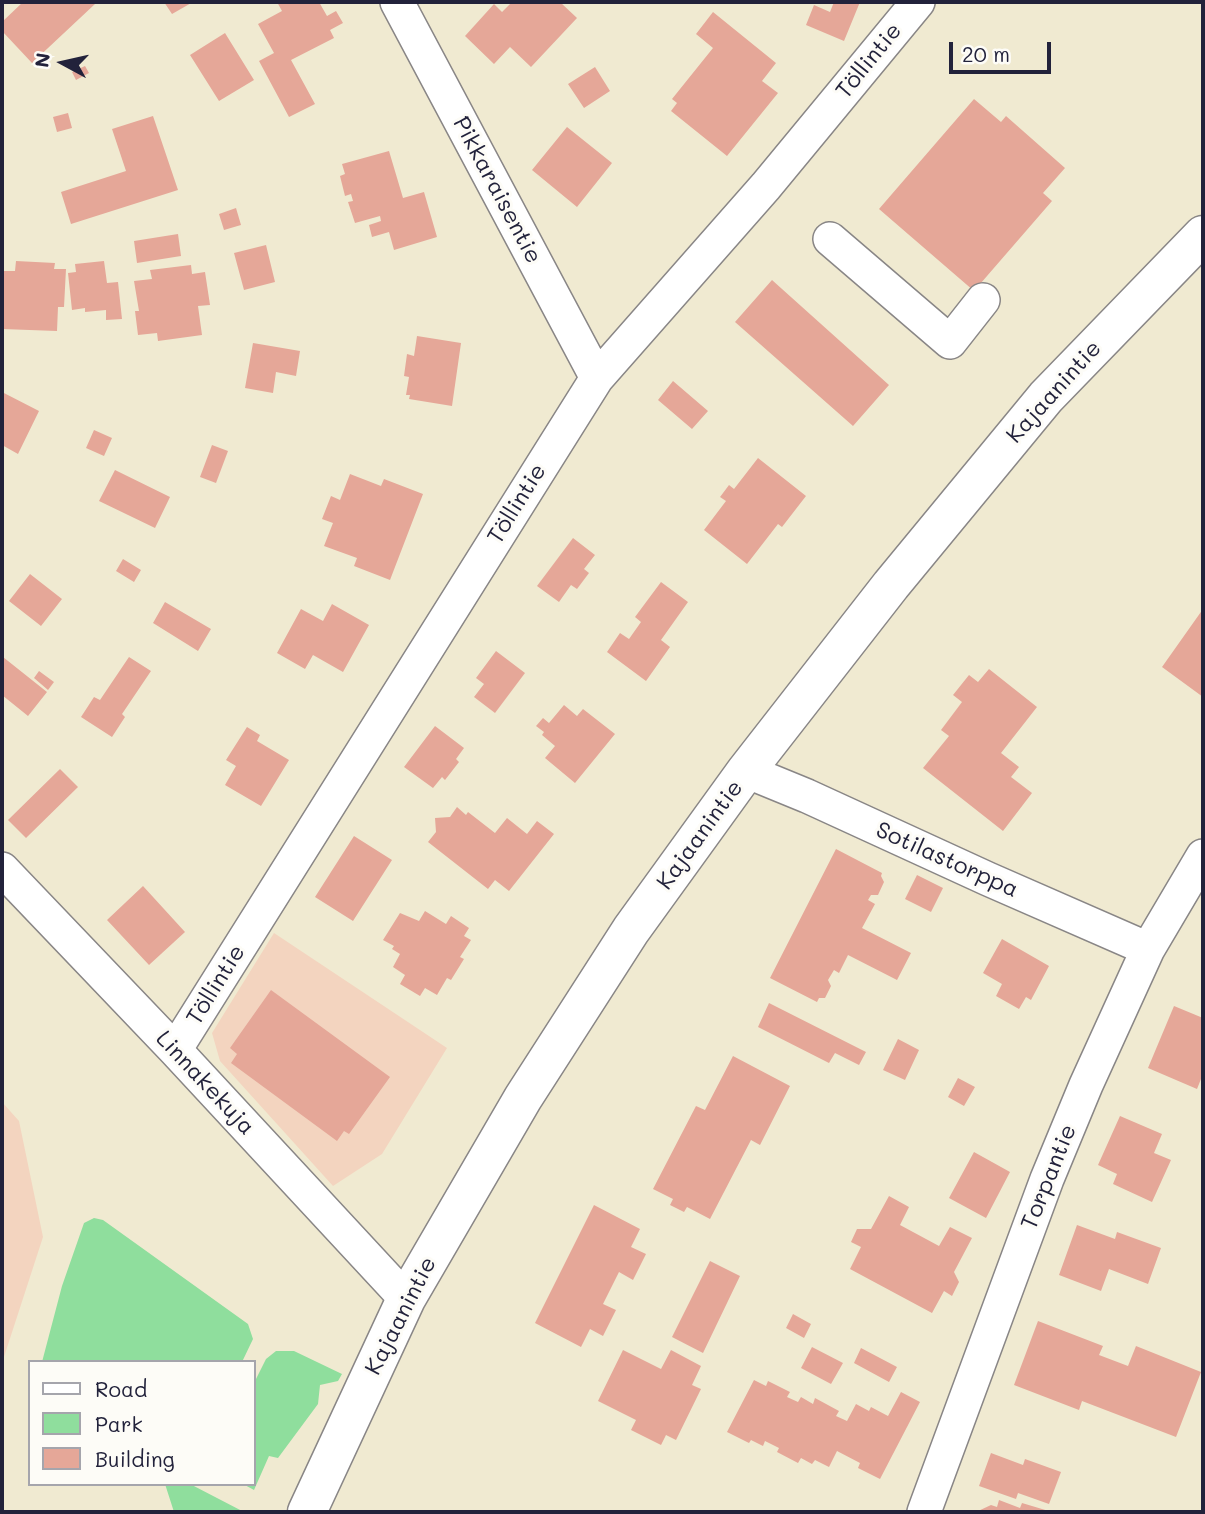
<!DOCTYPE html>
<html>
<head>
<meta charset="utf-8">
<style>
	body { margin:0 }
	#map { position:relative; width:1205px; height:1514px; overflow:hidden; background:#f0ead1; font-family:Mali,sans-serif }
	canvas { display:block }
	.frame { position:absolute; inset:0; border:4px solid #22223b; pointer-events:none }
	.legend { position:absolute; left:28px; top:1360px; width:228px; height:126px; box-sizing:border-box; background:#fdfcf7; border:2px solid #a5a5ac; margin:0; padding:9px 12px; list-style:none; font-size:21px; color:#22223b }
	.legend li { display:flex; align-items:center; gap:14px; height:35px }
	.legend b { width:35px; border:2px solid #a5a5ac }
	.north { position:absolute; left:28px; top:28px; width:70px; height:70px; -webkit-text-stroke:5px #fdfcf7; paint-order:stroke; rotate:278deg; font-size:19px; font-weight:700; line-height:28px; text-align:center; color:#22223b }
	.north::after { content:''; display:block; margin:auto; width:24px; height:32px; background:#22223b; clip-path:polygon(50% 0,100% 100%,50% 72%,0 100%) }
	.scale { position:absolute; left:949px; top:42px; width:102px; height:32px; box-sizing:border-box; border:4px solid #22223b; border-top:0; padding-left:9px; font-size:21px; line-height:24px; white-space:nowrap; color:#22223b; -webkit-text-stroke:5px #fdfcf7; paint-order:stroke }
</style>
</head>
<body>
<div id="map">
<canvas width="1205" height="1514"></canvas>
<div class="frame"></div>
<ul class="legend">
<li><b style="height:9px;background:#fff"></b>Road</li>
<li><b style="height:19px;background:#8fde9d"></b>Park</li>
<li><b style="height:19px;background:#e5a798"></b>Building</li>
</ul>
<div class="north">N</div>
<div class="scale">20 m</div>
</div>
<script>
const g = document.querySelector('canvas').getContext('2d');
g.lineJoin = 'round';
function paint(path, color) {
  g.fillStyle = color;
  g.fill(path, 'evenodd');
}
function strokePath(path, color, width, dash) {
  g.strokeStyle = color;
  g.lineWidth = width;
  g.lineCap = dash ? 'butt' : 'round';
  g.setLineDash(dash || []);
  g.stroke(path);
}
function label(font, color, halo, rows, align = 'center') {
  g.font = font + ' Mali,sans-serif';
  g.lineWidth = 6;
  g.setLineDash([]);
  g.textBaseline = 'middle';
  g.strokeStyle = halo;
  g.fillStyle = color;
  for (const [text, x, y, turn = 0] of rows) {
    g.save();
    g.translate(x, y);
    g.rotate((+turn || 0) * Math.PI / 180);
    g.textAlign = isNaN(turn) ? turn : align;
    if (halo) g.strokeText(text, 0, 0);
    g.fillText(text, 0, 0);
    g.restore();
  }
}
const built = new Path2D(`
	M 274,933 L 447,1048 L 382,1154 L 333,1186 L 220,1061 L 212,1033 Z
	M 2,1102 L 19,1121 L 43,1237 L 2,1363 Z`);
const green = new Path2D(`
	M 94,1218 L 103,1220 L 248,1324 L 253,1339 L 242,1362 L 42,1362 L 62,1286 L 84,1223 Z
	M 276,1351 L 294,1351 L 342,1374 L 338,1381 L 320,1385 L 318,1404 L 278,1458 L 269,1456 L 254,1490 L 243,1484 L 254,1484 L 254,1383 L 266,1359 Z
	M 165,1484 L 190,1484 L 244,1512 L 174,1512 Z`);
const building = new Path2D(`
	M 23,2 L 92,2 L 95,4 L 32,63 L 2,31 L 2,22 Z
	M 164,2 L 193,2 L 172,14 Z
	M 277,2 L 319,2 L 327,16 L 336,11 L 343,23 L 330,30 L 334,38 L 291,60 L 315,104 L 289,117 L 259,61 L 274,53 L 258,24 L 282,11 Z
	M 512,2 L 560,2 L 577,18 L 531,67 L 510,47 L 494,64 L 465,36 L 494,4 L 502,12 Z
	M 834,2 L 860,2 L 844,41 L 806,25 L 814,5 L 830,12 Z
	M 713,12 L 776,63 L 762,81 L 778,93 L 727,156 L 671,111 L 677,103 L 672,99 L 713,48 L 696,34 Z
	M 225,33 L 254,80 L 219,101 L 190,55 Z
	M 85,66 L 89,73 L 76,80 L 72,72 Z
	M 595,67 L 610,91 L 584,108 L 568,84 Z
	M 974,99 L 1001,122 L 1006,116 L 1065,168 L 1043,193 L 1052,201 L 974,291 L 879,209 Z
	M 68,113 L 72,128 L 57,132 L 53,117 Z
	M 153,116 L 178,190 L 71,224 L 61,192 L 126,171 L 112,129 Z
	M 567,127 L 612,163 L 577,207 L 532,170 Z
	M 389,151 L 403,198 L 424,192 L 437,237 L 394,250 L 389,232 L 372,237 L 369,225 L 381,221 L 380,216 L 355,223 L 348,202 L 353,201 L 351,194 L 345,196 L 340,176 L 345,174 L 342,164 Z
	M 236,208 L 241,225 L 224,230 L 219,214 Z
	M 178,234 L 181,256 L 137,263 L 134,241 Z
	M 266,245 L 275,282 L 244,290 L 234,253 Z
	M 16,261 L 55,263 L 54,269 L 66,269 L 64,307 L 58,307 L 57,331 L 2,329 L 2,271 L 15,271 Z
	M 104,261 L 107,283 L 118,282 L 122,319 L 106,320 L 106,310 L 85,312 L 85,308 L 72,310 L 68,273 L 76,272 L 75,264 Z
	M 191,265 L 192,274 L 205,272 L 210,305 L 198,306 L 202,335 L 158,341 L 157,333 L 138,335 L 135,311 L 139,311 L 134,281 L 152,279 L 150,270 Z
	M 772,280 L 889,385 L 853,426 L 735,322 Z
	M 417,336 L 461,343 L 452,406 L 409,399 L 410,395 L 406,395 L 409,377 L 404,376 L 407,354 L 414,356 Z
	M 253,343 L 300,351 L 296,376 L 276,372 L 273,393 L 245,388 Z
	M 673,381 L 708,411 L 692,429 L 658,400 Z
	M 2,392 L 39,411 L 18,454 L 2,445 Z
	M 94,430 L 112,438 L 104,456 L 86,448 Z
	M 212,445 L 228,451 L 216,483 L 200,477 Z
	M 758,458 L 806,496 L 782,527 L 778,524 L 747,564 L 704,530 L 726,501 L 720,497 L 729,485 L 734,489 Z
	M 115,470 L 170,497 L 155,528 L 99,501 Z
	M 350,474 L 381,486 L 384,479 L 423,494 L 390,580 L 354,566 L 357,558 L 324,546 L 333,523 L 322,519 L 331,496 L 340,500 Z
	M 573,538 L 595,555 L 584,569 L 589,573 L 577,589 L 571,585 L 559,602 L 537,586 Z
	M 123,559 L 141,570 L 134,582 L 116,571 Z
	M 30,574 L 62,599 L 41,626 L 9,601 Z
	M 661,582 L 688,602 L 661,640 L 670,647 L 646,681 L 607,652 L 620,633 L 629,639 L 641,622 L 635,617 Z
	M 165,602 L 211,629 L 198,651 L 153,623 Z
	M 332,604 L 369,625 L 343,672 L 313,655 L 305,669 L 277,653 L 301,609 L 323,621 Z
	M 1203,609 L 1203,697 L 1162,667 Z
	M 496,651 L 525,673 L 495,713 L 474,697 L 484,684 L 476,678 Z
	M 3,657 L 47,692 L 28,716 L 2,695 Z
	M 129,657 L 151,671 L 122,714 L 125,717 L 112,737 L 81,717 L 94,697 L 100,700 Z
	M 989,669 L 1037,707 L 1001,753 L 1019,767 L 1011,777 L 1032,793 L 1003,831 L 923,768 L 949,736 L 941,730 L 962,702 L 953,695 L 969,675 L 978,682 Z
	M 39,671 L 54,682 L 48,690 L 34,678 Z
	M 564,705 L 577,716 L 583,709 L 615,734 L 575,783 L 545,758 L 555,746 L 542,735 L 544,732 L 536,726 L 543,718 L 549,723 Z
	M 435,726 L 464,748 L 456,759 L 459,762 L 445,780 L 442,777 L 433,788 L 404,767 Z
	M 247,727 L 260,735 L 257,741 L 289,760 L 261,806 L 225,785 L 236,766 L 226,760 Z
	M 60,769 L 78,787 L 26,838 L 8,820 Z
	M 457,807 L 466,815 L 468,812 L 495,833 L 507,818 L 527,834 L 537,821 L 554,834 L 509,891 L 495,880 L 488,889 L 428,842 L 436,832 L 435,818 L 450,817 Z
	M 354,836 L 392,860 L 353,921 L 315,897 Z
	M 836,849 L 882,873 L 881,876 L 884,882 L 878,895 L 871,895 L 868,900 L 875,904 L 862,928 L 911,953 L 897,980 L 848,955 L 839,973 L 834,970 L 828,980 L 831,986 L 825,998 L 819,998 L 817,1002 L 770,978 Z
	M 917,875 L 943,888 L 931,912 L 905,899 Z
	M 143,886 L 185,932 L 149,965 L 107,920 Z
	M 425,911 L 446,924 L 451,916 L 469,928 L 464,936 L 471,940 L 460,957 L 464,959 L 451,980 L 447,978 L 437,995 L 425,988 L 420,996 L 400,984 L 405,975 L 393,967 L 400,954 L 392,949 L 394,946 L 383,940 L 400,913 L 419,921 Z
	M 1002,939 L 1049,966 L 1031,1000 L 1026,997 L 1019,1009 L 996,996 L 1002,984 L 983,973 Z
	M 271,990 L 390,1077 L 349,1134 L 344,1131 L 337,1141 L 231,1063 L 237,1054 L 230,1048 Z
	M 769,1003 L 866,1052 L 859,1065 L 835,1053 L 829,1063 L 758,1027 Z
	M 1174,1006 L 1203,1018 L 1203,1074 L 1197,1089 L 1148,1068 Z
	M 898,1039 L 919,1050 L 905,1080 L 883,1070 Z
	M 733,1056 L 790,1086 L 760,1145 L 751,1140 L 710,1219 L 687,1207 L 684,1212 L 670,1205 L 673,1199 L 653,1189 L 696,1106 L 705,1110 Z
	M 958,1078 L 975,1087 L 964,1106 L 948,1097 Z
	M 1120,1116 L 1162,1134 L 1154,1153 L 1171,1160 L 1152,1202 L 1113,1184 L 1117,1174 L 1098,1165 Z
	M 974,1152 L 1010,1172 L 986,1218 L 949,1198 Z
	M 889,1196 L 909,1207 L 900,1225 L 939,1246 L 950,1227 L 972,1238 L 954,1272 L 959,1282 L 952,1296 L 944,1291 L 932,1313 L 850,1269 L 861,1247 L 851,1242 L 857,1229 L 871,1229 Z
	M 594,1205 L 640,1229 L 631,1247 L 646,1254 L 633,1280 L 619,1272 L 603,1304 L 616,1310 L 603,1336 L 590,1329 L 581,1347 L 535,1323 Z
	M 1077,1225 L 1115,1239 L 1117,1232 L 1161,1248 L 1148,1284 L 1109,1269 L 1101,1291 L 1059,1275 Z
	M 710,1261 L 740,1276 L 703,1353 L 672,1337 Z
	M 793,1314 L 811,1324 L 804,1338 L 786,1328 Z
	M 1038,1321 L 1103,1346 L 1099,1355 L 1128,1366 L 1136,1346 L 1201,1372 L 1176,1437 L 1082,1401 L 1079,1410 L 1014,1385 Z
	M 812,1347 L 843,1363 L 831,1384 L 801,1368 Z
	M 861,1348 L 897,1367 L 889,1382 L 854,1363 Z
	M 623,1350 L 661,1369 L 671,1350 L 701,1366 L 692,1385 L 701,1389 L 676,1440 L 666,1435 L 661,1445 L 631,1430 L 636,1420 L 598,1401 Z
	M 754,1380 L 766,1386 L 768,1381 L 790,1392 L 787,1397 L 798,1402 L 801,1397 L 813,1404 L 815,1398 L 839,1411 L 836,1416 L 847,1421 L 856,1404 L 869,1411 L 871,1407 L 888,1416 L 901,1392 L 920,1402 L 880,1479 L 858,1468 L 860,1463 L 837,1451 L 829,1467 L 815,1460 L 812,1464 L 801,1458 L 798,1463 L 777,1452 L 779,1448 L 765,1441 L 763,1446 L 751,1440 L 749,1443 L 727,1432 Z
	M 991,1453 L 1023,1465 L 1025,1459 L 1061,1472 L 1049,1504 L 1018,1493 L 1016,1499 L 979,1486 Z
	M 999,1500 L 1020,1508 L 1022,1503 L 1052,1512 L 976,1512 L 991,1505 L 997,1507 Z`);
const street = new Path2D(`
	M 397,2 L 597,378
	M 830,239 L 950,342 L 983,300
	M 746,771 L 807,796 L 988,879 L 1148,949
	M 2,869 L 175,1050 L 406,1299
	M 175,1050 L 597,378 L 766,186 L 918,2
	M 924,1512 L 1047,1179 L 1086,1085 L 1148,949 L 1203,856`);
const secondary = new Path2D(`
	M 307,1512 L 406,1299 L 523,1098 L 631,930 L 746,771 L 891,585 L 1046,397 L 1203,235`);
const streetNames = [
	["Töllintie",869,61,-51],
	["Pikkaraisentie",497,190,62],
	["Kajaanintie",1054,392,-48],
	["Töllintie",517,504,-58],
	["Kajaanintie",700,835,-54],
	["Sotilastorppa",947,860,24],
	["Töllintie",216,985,-58],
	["Linnakekuja",205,1083,47],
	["Torpantie",1049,1177,-68],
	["Kajaanintie",401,1316,-63]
];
paint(built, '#f3d4bf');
paint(green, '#8fde9d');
paint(building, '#e5a798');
strokePath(street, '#898686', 36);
strokePath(secondary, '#898686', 41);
strokePath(street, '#fff', 33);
strokePath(secondary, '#fff', 38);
label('23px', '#22223b', '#fdfcf7', streetNames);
</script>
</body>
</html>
